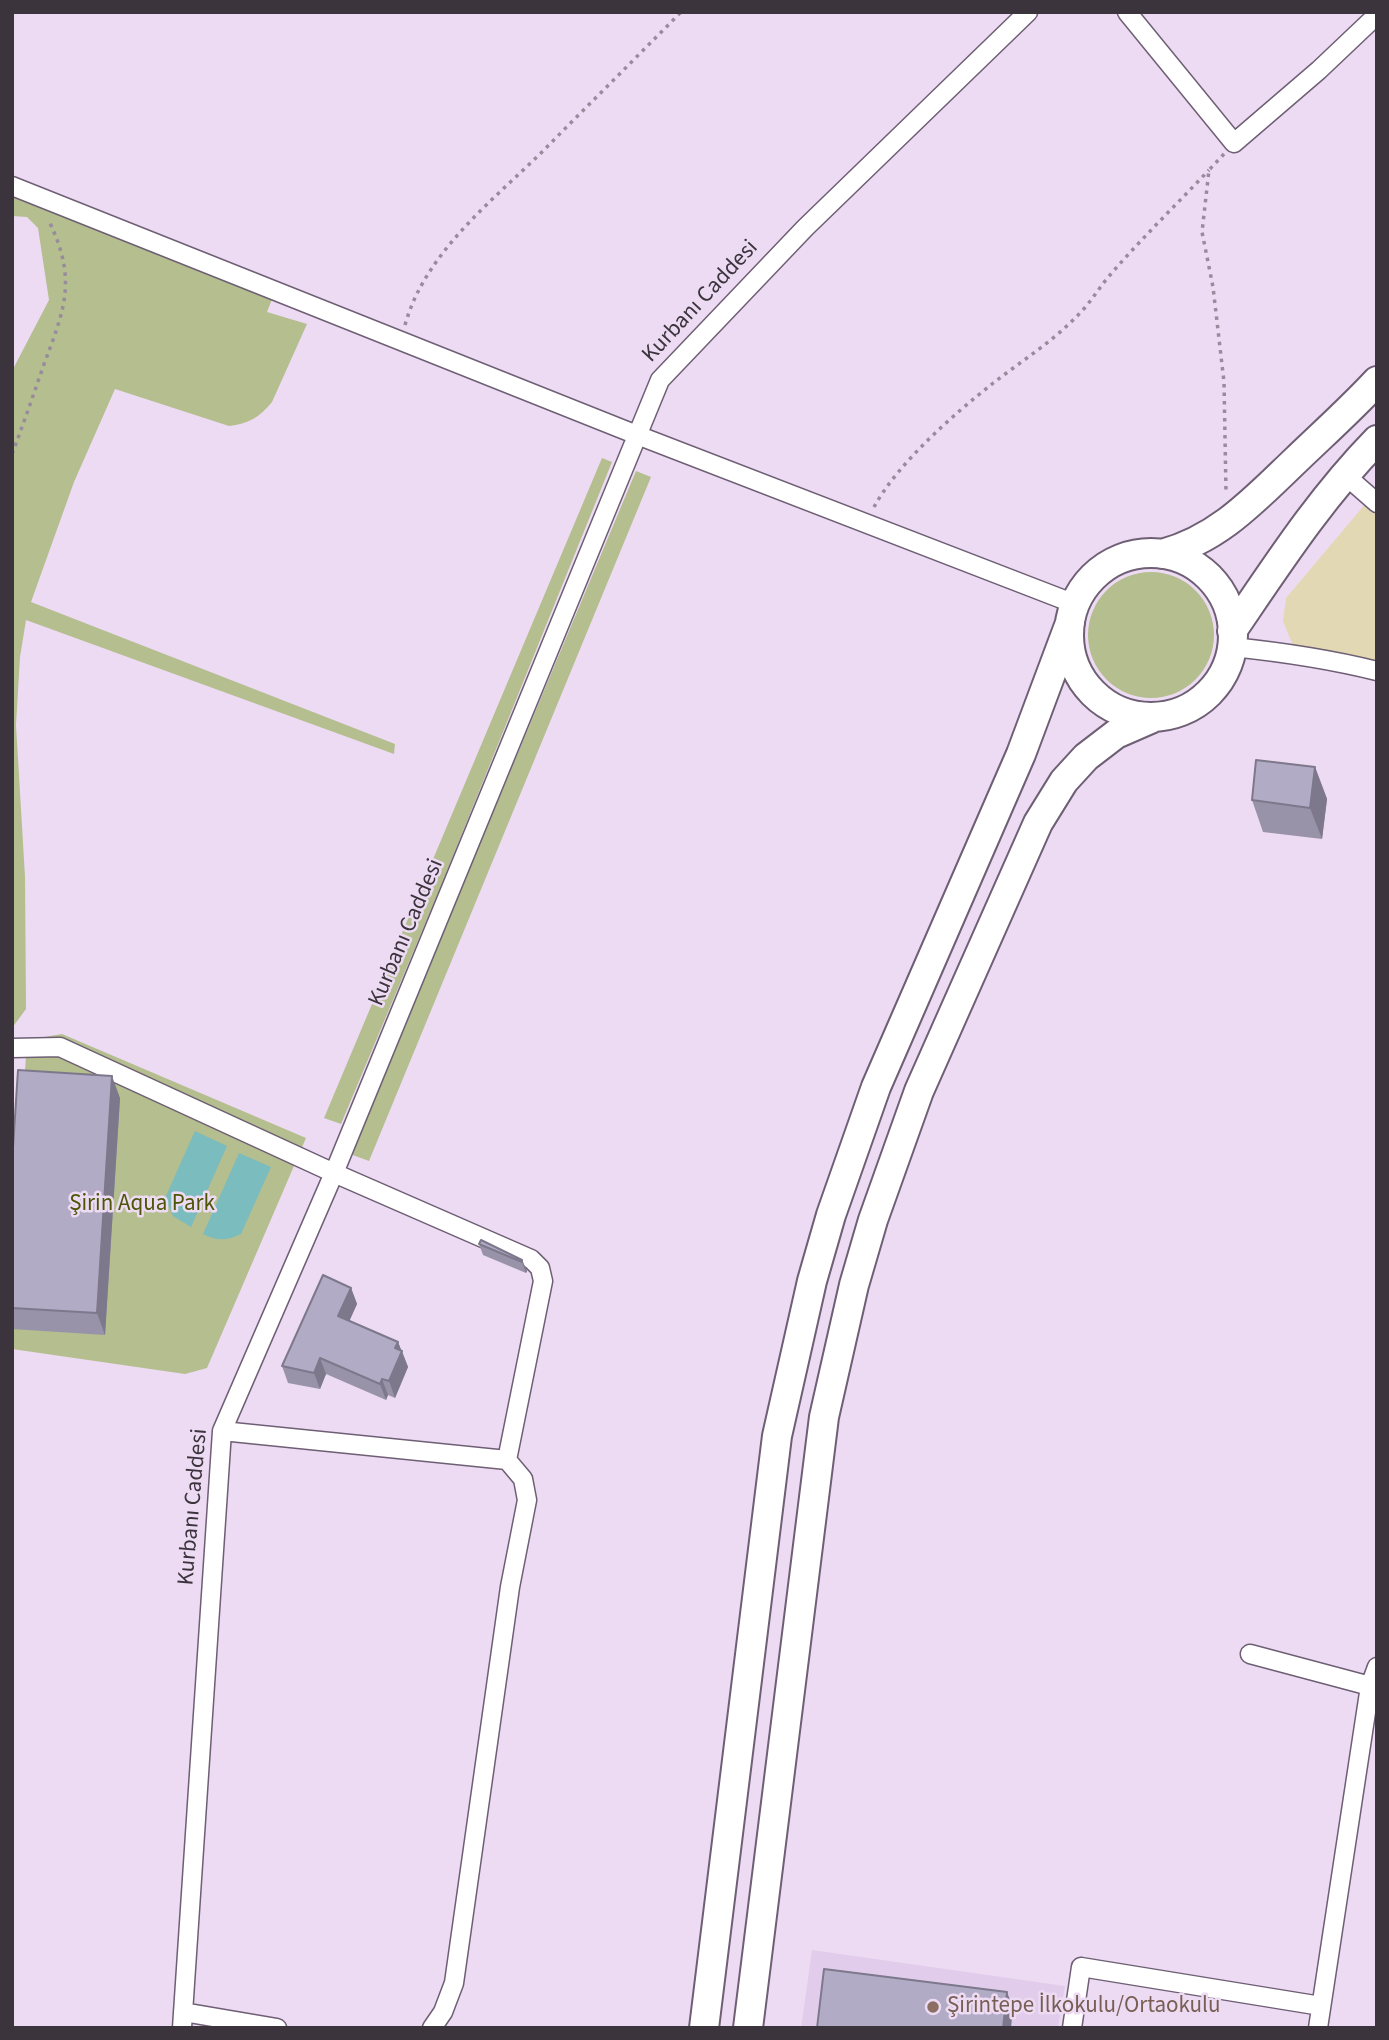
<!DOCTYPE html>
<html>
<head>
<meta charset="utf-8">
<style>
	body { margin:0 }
	#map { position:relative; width:1389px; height:2040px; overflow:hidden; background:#eddbf3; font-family:"Source Sans 3",sans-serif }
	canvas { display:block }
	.frame { position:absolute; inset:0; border:14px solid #3b343d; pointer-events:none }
</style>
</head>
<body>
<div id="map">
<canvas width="1389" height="2040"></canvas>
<div class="frame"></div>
</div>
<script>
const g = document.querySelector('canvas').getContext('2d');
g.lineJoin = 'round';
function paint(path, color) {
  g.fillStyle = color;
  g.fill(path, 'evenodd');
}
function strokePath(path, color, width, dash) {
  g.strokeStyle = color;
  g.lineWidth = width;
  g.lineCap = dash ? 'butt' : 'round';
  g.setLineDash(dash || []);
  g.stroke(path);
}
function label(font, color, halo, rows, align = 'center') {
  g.font = font + ' "Source Sans 3",sans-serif';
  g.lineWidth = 5;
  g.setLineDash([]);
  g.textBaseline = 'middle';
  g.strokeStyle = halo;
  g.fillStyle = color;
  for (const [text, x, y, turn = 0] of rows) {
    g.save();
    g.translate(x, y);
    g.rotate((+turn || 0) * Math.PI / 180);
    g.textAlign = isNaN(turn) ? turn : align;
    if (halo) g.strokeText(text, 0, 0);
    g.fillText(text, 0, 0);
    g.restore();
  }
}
const built = new Path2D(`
	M 812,1950 L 1065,1986 L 1058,2028 L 801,2028 Z`);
const green = new Path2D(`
	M 12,192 L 276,289 L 267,312 L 307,324 L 272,402 C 260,417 248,424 229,426 L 115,389 L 74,482 L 31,602 L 395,744 L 394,754 L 26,620 L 20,657 L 16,725 L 25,877 L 26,1009 L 12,1028 L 12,371 L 49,300 L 38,228 L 27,217 L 12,216 Z
	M 602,458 L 612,462 L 440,888 L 341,1124 L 324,1118 Z
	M 636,471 L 651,477 L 369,1161 L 350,1154 Z
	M1088 635a63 63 0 1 1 126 0a63 63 0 1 1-126 0Z
	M 62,1034 L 306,1138 L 207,1368 L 185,1374 L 12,1349 L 12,1274 L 27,1040 Z`);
const sand = new Path2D(`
	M 1377,490 L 1377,664 L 1293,646 L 1283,621 L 1286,598 Z`);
const water = new Path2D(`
	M 195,1131 L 227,1146 L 191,1227 L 173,1216 L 165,1198 Z
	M 239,1153 L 271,1167 L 241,1234 C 227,1241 216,1241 203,1234 Z`);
const path = new Path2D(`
	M 1224,154 L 1209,170 L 1202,232 L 1213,287 L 1224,382 L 1226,492
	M 405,325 C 425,253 491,202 542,152 C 588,105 635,59 681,12
	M 12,454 C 23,425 33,396 43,367 C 64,310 78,281 49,221
	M 874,507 C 898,463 953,415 992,384 C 1020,362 1051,343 1076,317 C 1089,305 1098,289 1110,275 C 1141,239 1176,205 1209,170`);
const minor = new Path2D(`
	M 1127,12 L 1234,143 L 1319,70 L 1377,15
	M 12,186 L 637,435 L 1075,604
	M 1345,475 L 1377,503
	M 1232,647 C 1281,652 1329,659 1377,671
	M 12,1048 L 60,1047 L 334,1173 L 531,1259 L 540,1268 L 543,1281 L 507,1460 L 222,1431
	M 1250,1654 L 1370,1686 L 1318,2028
	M 1377,1667 L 1370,1686 L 1377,1689
	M 183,2012 L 277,2028
	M 182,2028 L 222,1431 L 334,1173 L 660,380 L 805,228 L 1028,12
	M 432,2028 L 443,2012 L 454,1983 L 510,1587 L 527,1500 L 523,1479 L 507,1460
	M 1072,2028 L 1081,1967 L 1321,2006`);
const trunk = new Path2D(`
	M1069 635a82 82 0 1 1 164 0a82 82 0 1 1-164 0Z
	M 1162,554 C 1219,539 1255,499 1296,460 C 1323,434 1351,409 1377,381
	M 1232,631 C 1277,565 1321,497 1377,440
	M 704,2028 L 777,1436 L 812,1281 L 831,1215 L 876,1087 L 1021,754 L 1070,623
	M 748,2028 L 824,1417 L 854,1285 L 873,1220 L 919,1091 L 1038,823 L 1064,781 L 1086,757 L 1116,734 L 1155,717`);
const wall = new Path2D(`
	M 1315,767 L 1327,799 L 1322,839 L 1263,832 L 1252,800 Z
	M 120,1098 L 105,1335 L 12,1329 L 12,1163 Z
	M 479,1244 L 522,1260 L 527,1271 L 526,1273 L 483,1255 Z
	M 351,1288 L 357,1304 L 349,1321 L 398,1342 L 401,1350 L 402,1351 L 408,1367 L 395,1398 L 388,1395 L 386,1400 L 326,1374 L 320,1389 L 288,1383 L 282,1366 Z`);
const shadedWall = new Path2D(`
	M 1315,767 L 1327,799 L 1322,839 L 1310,808 Z
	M 112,1076 L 120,1098 L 105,1335 L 97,1313 Z
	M 522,1260 L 527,1271 L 526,1273 L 522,1262 Z
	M 351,1288 L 357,1304 L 344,1333 L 338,1316 Z
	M 398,1342 L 408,1367 L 395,1398 L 389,1381 L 395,1348 Z
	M 320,1358 L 326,1374 L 320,1389 L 314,1373 Z
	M 382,1379 L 388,1395 L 386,1400 L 380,1384 Z
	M 1007,1992 L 1013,2008 L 1011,2028 L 1003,2028 Z`);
const building = new Path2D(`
	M 1256,760 L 1315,767 L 1310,808 L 1252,800 Z
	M 18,1070 L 112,1076 L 97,1313 L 12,1308 L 12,1163 Z
	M 481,1240 L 522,1260 L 522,1262 L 479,1244 Z
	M 323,1275 L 351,1288 L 338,1316 L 398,1342 L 395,1348 L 402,1351 L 389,1381 L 382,1379 L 380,1384 L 320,1358 L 314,1373 L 282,1366 Z
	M 824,1969 L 1007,1992 L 1003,2028 L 817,2028 Z`);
const markers = [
	[933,2007,7,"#8d6e63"]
];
const streetNames = [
	["Kurbanı Caddesi",701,302,-47],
	["Kurbanı Caddesi",407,933,-67],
	["Kurbanı Caddesi",194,1507,-85]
];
const parkNames = [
	["Şirin Aqua Park",142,1205]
];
const educationNames = [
	["Şirintepe İlkokulu/Ortaokulu",947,2007]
];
paint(built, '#e2cceb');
paint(green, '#b4be8f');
paint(sand, '#e2d9b4');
paint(water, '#7bbcbe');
strokePath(minor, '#6e5f74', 21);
strokePath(trunk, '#6e5f74', 32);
strokePath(path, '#988b9c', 3.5, [3.5, 5]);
strokePath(minor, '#fff', 18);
strokePath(trunk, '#fff', 28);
paint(wall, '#9993aa');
paint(shadedWall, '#7d788b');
paint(building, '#b2abc6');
strokePath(building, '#7d788b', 2);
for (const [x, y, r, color] of markers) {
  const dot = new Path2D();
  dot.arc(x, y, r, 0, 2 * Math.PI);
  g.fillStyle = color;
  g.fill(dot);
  strokePath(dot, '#eddbf3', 2.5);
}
label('23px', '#3b343d', '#eddbf3', streetNames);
label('23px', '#4c5606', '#eddbf3', parkNames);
label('23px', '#785e54', '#eddbf3', educationNames, 'left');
</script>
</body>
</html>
